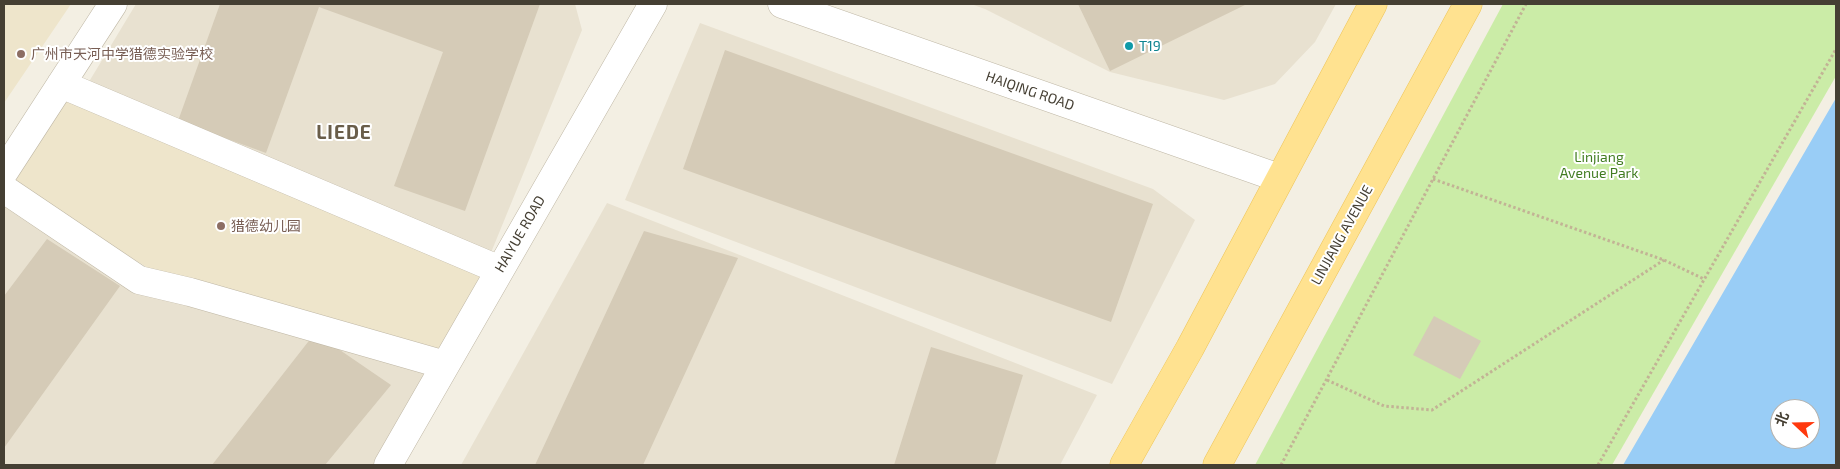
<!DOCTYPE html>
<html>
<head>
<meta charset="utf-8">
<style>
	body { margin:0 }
	#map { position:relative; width:1840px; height:469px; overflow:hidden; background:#f3efe3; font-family:"Exo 2","Noto Sans SC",sans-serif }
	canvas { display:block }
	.frame { position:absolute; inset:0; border:5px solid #453f33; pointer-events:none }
	.north { position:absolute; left:1770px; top:399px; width:50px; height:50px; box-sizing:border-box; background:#fff; border:1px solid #b5b2ad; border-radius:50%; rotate:291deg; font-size:14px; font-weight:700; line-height:20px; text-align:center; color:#453f33 }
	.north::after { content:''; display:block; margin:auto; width:18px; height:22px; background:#ff390e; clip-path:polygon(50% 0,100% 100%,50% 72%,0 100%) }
</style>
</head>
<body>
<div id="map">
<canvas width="1840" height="469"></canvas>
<div class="frame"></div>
<div class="north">北</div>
</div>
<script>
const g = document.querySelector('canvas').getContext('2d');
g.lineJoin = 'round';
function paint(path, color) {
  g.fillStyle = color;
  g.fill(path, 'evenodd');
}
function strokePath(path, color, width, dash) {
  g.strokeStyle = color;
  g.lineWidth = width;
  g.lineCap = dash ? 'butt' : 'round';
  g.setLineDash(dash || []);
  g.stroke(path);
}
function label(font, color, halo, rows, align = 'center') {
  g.font = font + ' "Exo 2","Noto Sans SC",sans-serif';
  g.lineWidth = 4;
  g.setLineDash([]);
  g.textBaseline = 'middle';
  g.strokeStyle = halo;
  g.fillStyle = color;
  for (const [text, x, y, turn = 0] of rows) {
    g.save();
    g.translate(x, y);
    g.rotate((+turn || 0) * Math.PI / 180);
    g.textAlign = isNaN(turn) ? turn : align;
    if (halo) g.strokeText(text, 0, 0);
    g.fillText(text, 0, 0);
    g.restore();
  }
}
const residential = new Path2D(`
	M 136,4 L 575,4 L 582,30 L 490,255 L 87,85 Z
	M 971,4 L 1336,4 L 1315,42 L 1275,84 L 1224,100 L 1110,72 L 985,9 Z
	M 700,23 L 1153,189 L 1195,220 L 1112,384 L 625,200 Z
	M 4,198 L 137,283 L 429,373 L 375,465 L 4,465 Z
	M 607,203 L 1097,395 L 1060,465 L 461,465 Z`);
const education = new Path2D(`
	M 4,4 L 71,4 L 4,103 Z
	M 65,97 L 480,276 L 441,351 L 148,268 L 13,184 Z`);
const green = new Path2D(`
	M 1503,4 L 1836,4 L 1836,76 L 1612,465 L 1255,465 Z`);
const water = new Path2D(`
	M 1836,98 L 1836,465 L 1623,465 ZM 1780,409 L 1810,409 L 1810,439 L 1780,439 Z`);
const building = new Path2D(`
	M 220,4 L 540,4 L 465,211 L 394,186 L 443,52 L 319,7 L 266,153 L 178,121 Z
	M 1078,4 L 1247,4 L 1110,71 Z
	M 725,50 L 1153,204 L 1111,322 L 683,169 Z
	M 644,231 L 738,258 L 643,465 L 535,465 Z
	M 47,239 L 120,286 L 4,448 L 4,296 Z
	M 1434,316 L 1481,341 L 1460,379 L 1413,355 Z
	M 315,333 L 391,385 L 325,465 L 212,465 Z
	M 931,347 L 1023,375 L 995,465 L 894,465 Z`);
const path = new Path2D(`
	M 1433,179 L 1664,260 L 1704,279
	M 1327,380 L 1384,406 L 1432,410 L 1664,260
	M 1281,465 L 1526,4
	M 1598,465 L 1836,49`);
const minor = new Path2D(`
	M 782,4 L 1279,178
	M 61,84 L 500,270
	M 4,172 L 113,4
	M 4,189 L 139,280 L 190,292 L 445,365
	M 388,465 L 653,4`);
const major = new Path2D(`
	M 1124,465 L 1190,348 L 1373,4
	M 1217,465 L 1468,4`);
const markers = [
	[1129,46,5,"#0f9aa8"],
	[21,54,5,"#8d6e63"],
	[221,226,5,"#8d6e63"]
];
const cultureNames = [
	["T19",1139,46]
];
const educationNames = [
	["广州市天河中学猎德实验学校",31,54],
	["猎德幼儿园",231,226]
];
const streetNames = [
	["HAIQING ROAD",1030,91,19],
	["HAIYUE ROAD",520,234,-60],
	["LINJIANG AVENUE",1342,235,-61]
];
const parkNames = [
	["Linjiang",1599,157],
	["Avenue Park",1599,173]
];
const districtNames = [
	["LIEDE",344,133]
];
paint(residential, '#e8e1d0');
paint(education, '#eee5cb');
paint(green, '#cbeca7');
paint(water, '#99cdf6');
paint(building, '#d5cbb7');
strokePath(minor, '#bfb7a5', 29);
strokePath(major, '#eec456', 29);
strokePath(path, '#c2b395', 3, [2.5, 2.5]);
strokePath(minor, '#fff', 28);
strokePath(major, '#ffe290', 28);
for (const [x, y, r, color] of markers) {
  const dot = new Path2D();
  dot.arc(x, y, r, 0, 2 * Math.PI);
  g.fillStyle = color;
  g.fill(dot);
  strokePath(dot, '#fff', 2);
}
label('14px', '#0d838f', '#fff', cultureNames, 'left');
label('14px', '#785e54', '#fff', educationNames, 'left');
label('14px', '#453f33', '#fff', streetNames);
label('14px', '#417c21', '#fff', parkNames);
g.letterSpacing = '1px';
label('bold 19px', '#695d49', '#fff', districtNames);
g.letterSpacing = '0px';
</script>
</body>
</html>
